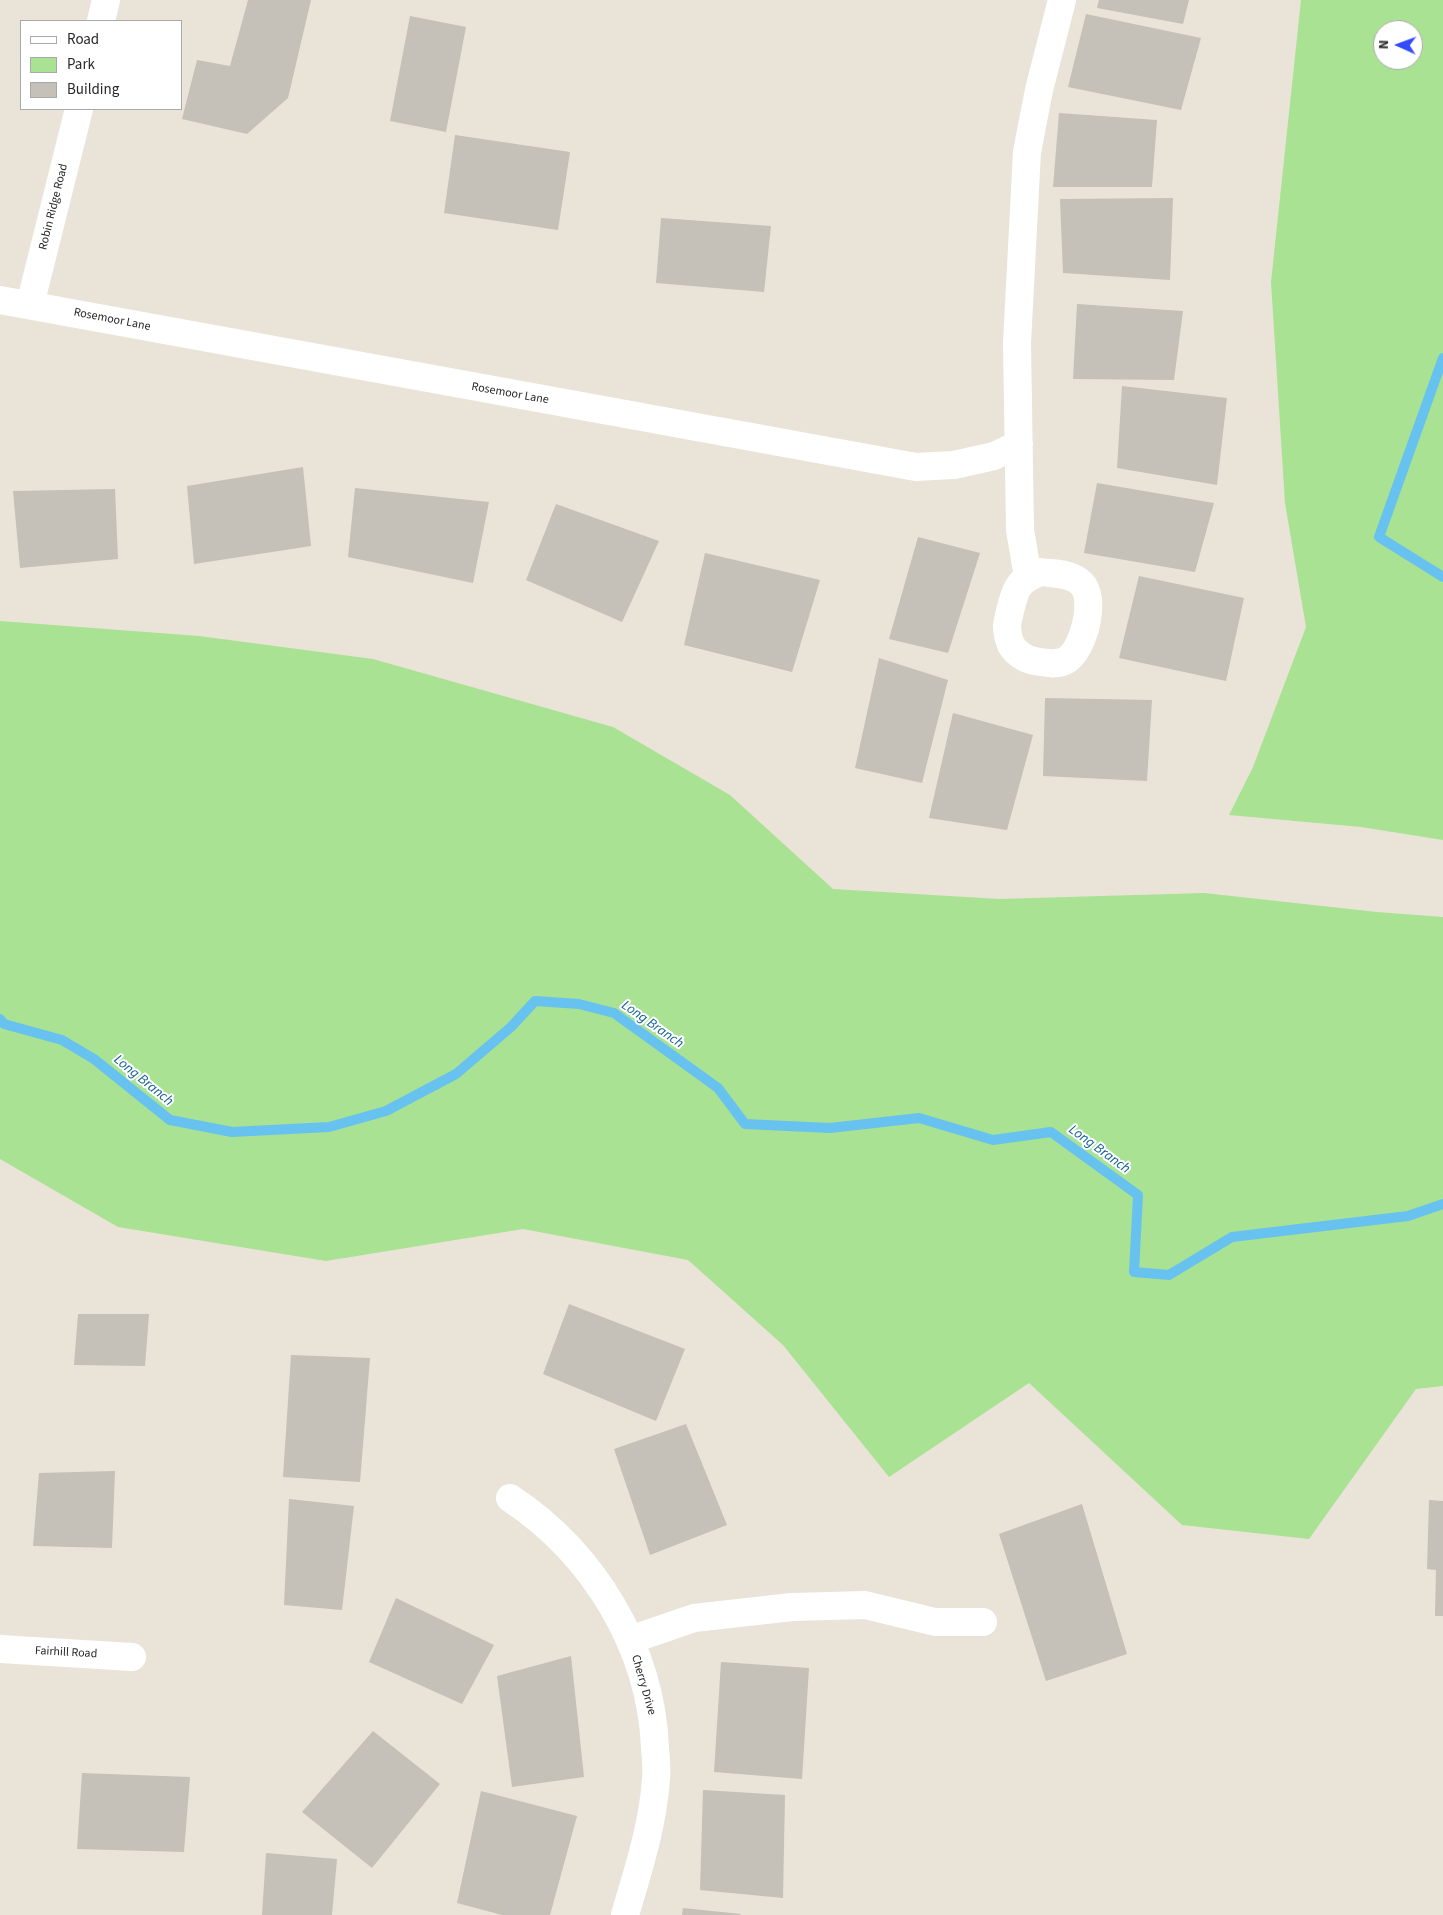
<!DOCTYPE html>
<html>
<head>
<meta charset="utf-8">
<style>
	body { margin:0 }
	#map { position:relative; width:1443px; height:1915px; overflow:hidden; background:#eae3d8; font-family:"Source Sans 3",sans-serif }
	canvas { display:block }
	.legend { position:absolute; left:20px; top:20px; width:162px; height:90px; box-sizing:border-box; background:#fff; border:1px solid #a9a9a9; margin:0; padding:6px 9px; list-style:none; font-size:15px; color:#272727 }
	.legend li { display:flex; align-items:center; gap:10px; height:25px }
	.legend b { width:25px; border:1px solid #a9a9a9 }
	.north { position:absolute; left:1373px; top:20px; width:50px; height:50px; box-sizing:border-box; background:#fff; border:1px solid #a9a9a9; border-radius:50%; rotate:272deg; font-size:14px; font-weight:700; line-height:20px; text-align:center; color:#272727 }
	.north::after { content:''; display:block; margin:auto; width:18px; height:22px; background:#344cfb; clip-path:polygon(50% 0,100% 100%,50% 72%,0 100%) }
</style>
</head>
<body>
<div id="map">
<canvas width="1443" height="1915"></canvas>
<ul class="legend">
<li><b style="height:6px;background:#fff"></b>Road</li>
<li><b style="height:14px;background:#a9e293"></b>Park</li>
<li><b style="height:14px;background:#c5c0b8"></b>Building</li>
</ul>
<div class="north">N</div>
</div>
<script>
const g = document.querySelector('canvas').getContext('2d');
g.lineJoin = 'round';
function paint(path, color) {
  g.fillStyle = color;
  g.fill(path, 'evenodd');
}
function strokePath(path, color, width, dash) {
  g.strokeStyle = color;
  g.lineWidth = width;
  g.lineCap = dash ? 'butt' : 'round';
  g.setLineDash(dash || []);
  g.stroke(path);
}
function label(font, color, halo, rows, align = 'center') {
  g.font = font + ' "Source Sans 3",sans-serif';
  g.lineWidth = 4;
  g.setLineDash([]);
  g.textBaseline = 'middle';
  g.strokeStyle = halo;
  g.fillStyle = color;
  for (const [text, x, y, turn = 0] of rows) {
    g.save();
    g.translate(x, y);
    g.rotate((+turn || 0) * Math.PI / 180);
    g.textAlign = isNaN(turn) ? turn : align;
    if (halo) g.strokeText(text, 0, 0);
    g.fillText(text, 0, 0);
    g.restore();
  }
}
const green = new Path2D(`
	M 1301,0 L 1443,0 L 1443,840 L 1361,827 L 1229,815 L 1253,767 L 1306,627 L 1285,503 L 1271,282 ZM 1383,30 L 1413,30 L 1413,60 L 1383,60 Z
	M 0,621 L 199,636 L 373,659 L 613,727 L 730,795 L 833,889 L 999,899 L 1204,893 L 1377,912 L 1443,917 L 1443,1386 L 1416,1389 L 1309,1539 L 1182,1525 L 1029,1383 L 889,1477 L 783,1345 L 688,1260 L 523,1229 L 326,1261 L 118,1227 L 0,1159 Z`);
const stream = new Path2D(`
	M 1443,358 L 1379,537 L 1443,577
	M 0,1019 L 4,1024 L 62,1040 L 94,1059 L 170,1120 L 232,1132 L 329,1127 L 386,1111 L 456,1074 L 511,1027 L 535,1001 L 579,1004 L 614,1013 L 718,1088 L 745,1124 L 830,1128 L 919,1118 L 993,1140 L 1051,1132 L 1138,1195 L 1134,1272 L 1169,1275 L 1232,1237 L 1408,1216 L 1443,1204`);
const building = new Path2D(`
	M 248,0 L 311,0 L 288,98 L 247,134 L 182,119 L 197,60 L 230,66 Z
	M 1099,0 L 1189,0 L 1183,24 L 1097,8 Z
	M 1086,14 L 1201,38 L 1181,110 L 1068,87 Z
	M 410,16 L 466,27 L 446,132 L 390,121 Z
	M 1059,113 L 1157,120 L 1152,187 L 1053,187 Z
	M 455,135 L 570,152 L 558,230 L 444,213 Z
	M 1173,198 L 1170,280 L 1063,273 L 1060,199 Z
	M 661,218 L 771,226 L 764,292 L 656,283 Z
	M 1077,304 L 1183,311 L 1174,380 L 1073,379 Z
	M 1122,386 L 1227,398 L 1217,485 L 1117,468 Z
	M 303,467 L 311,546 L 194,564 L 187,486 Z
	M 1097,483 L 1214,503 L 1195,572 L 1084,553 Z
	M 355,488 L 489,502 L 473,583 L 348,557 Z
	M 115,489 L 118,559 L 20,568 L 13,491 Z
	M 556,504 L 659,541 L 622,622 L 526,580 Z
	M 918,537 L 980,553 L 948,653 L 889,639 Z
	M 705,553 L 820,580 L 792,672 L 684,645 Z
	M 1139,576 L 1244,598 L 1226,681 L 1119,658 Z
	M 879,658 L 948,680 L 922,783 L 855,768 Z
	M 1045,698 L 1152,700 L 1147,781 L 1043,776 Z
	M 953,713 L 1033,735 L 1007,830 L 929,818 Z
	M 569,1304 L 685,1349 L 656,1421 L 543,1374 Z
	M 78,1314 L 149,1314 L 145,1366 L 74,1365 Z
	M 291,1355 L 370,1358 L 360,1482 L 283,1477 Z
	M 686,1424 L 727,1525 L 650,1555 L 614,1449 Z
	M 115,1471 L 112,1548 L 33,1546 L 39,1473 Z
	M 289,1499 L 354,1506 L 342,1610 L 284,1605 Z
	M 1429,1500 L 1443,1501 L 1443,1616 L 1435,1616 L 1436,1570 L 1427,1569 Z
	M 1082,1504 L 1127,1654 L 1046,1681 L 999,1534 Z
	M 396,1598 L 494,1645 L 462,1704 L 369,1662 Z
	M 571,1656 L 584,1777 L 512,1787 L 497,1676 Z
	M 721,1662 L 809,1668 L 802,1779 L 714,1772 Z
	M 373,1731 L 440,1784 L 372,1868 L 302,1812 Z
	M 82,1773 L 190,1777 L 184,1852 L 77,1849 Z
	M 703,1790 L 785,1795 L 783,1898 L 700,1890 Z
	M 481,1791 L 577,1816 L 550,1915 L 502,1915 L 457,1903 Z
	M 266,1853 L 337,1859 L 332,1915 L 262,1915 Z
	M 683,1908 L 741,1914 L 740,1915 L 682,1915 Z`);
const minor = new Path2D(`
	M 101,21 L 106,0
	M 0,300 L 916,467 L 954,465 L 994,456 L 1019,444
	M 30,305 L 79,109
	M 1041,572 C 1054,574 1071,573 1081,583 C 1097,598 1084,647 1068,659 C 1059,666 1045,663 1035,661 C 1026,660 1016,653 1011,645 C 1009,640 1007,632 1007,626 C 1008,618 1014,592 1019,586 C 1025,578 1032,575 1041,572 Z
	M 1028,577 L 1020,530 L 1017,343 L 1027,152 L 1039,90 L 1062,0
	M 510,1498 C 593,1553 651,1647 655,1748 C 656,1758 657,1768 656,1778 C 653,1826 638,1870 625,1915
	M 630,1640 L 694,1618 L 792,1607 L 865,1605 L 935,1622 L 983,1622
	M 0,1649 L 132,1657`);
const streetNames = [
	["Robin Ridge Road",54,207,-76],
	["Rosemoor Lane",112,320,11],
	["Rosemoor Lane",510,394,10],
	["Fairhill Road",66,1653,3],
	["Cherry Drive",643,1685,74]
];
const waterNames = [
	["Long Branch",652,1025,35],
	["Long Branch",143,1081,39],
	["Long Branch",1099,1150,36]
];
paint(green, '#a9e293');
strokePath(stream, '#68c2ef', 10);
paint(building, '#c5c0b8');
strokePath(minor, '#fff', 28);
label('12px', '#272727', '#fff', streetNames);
label('italic 14px', '#0c5e96', '#fff', waterNames);
</script>
</body>
</html>
